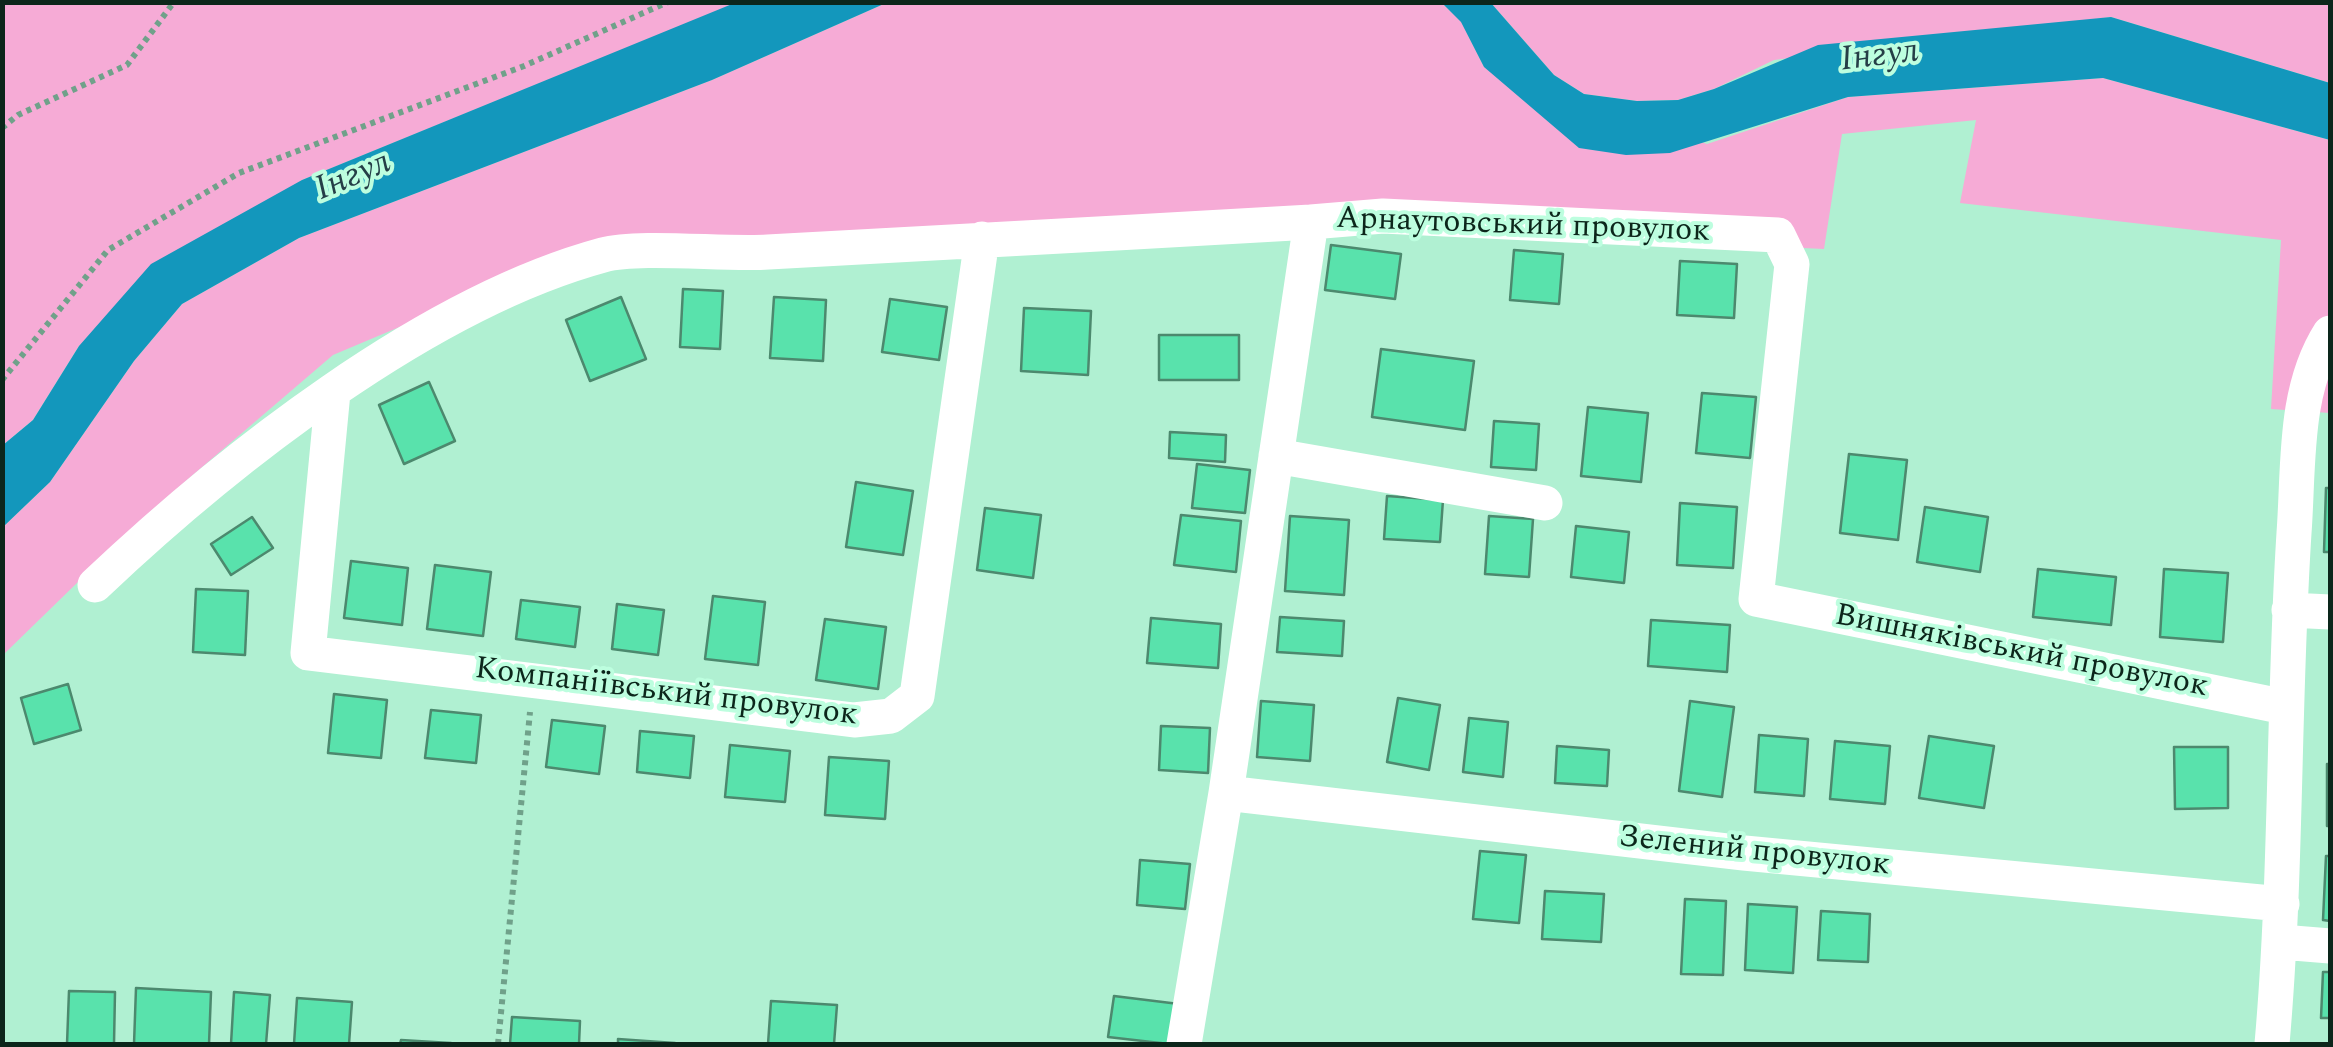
<!DOCTYPE html>
<html>
<head>
<meta charset="utf-8">
<style>
	body { margin:0 }
	#map { position:relative; width:2333px; height:1047px; overflow:hidden; background:#b0f0d2; font-family:Spectral,serif }
	canvas { display:block }
	.frame { position:absolute; inset:0; border:5px solid #0c261b; pointer-events:none }
</style>
</head>
<body>
<div id="map">
<canvas width="2333" height="1047"></canvas>
<div class="frame"></div>
</div>
<script>
const g = document.querySelector('canvas').getContext('2d');
g.lineJoin = 'round';
function paint(path, color) {
  g.fillStyle = color;
  g.fill(path, 'evenodd');
}
function strokePath(path, color, width, dash) {
  g.strokeStyle = color;
  g.lineWidth = width;
  g.lineCap = dash ? 'butt' : 'round';
  g.setLineDash(dash || []);
  g.stroke(path);
}
function label(font, color, halo, rows, align = 'center') {
  g.font = font + ' Spectral,serif';
  g.lineWidth = 8;
  g.setLineDash([]);
  g.textBaseline = 'middle';
  g.strokeStyle = halo;
  g.fillStyle = color;
  for (const [text, x, y, turn = 0] of rows) {
    g.save();
    g.translate(x, y);
    g.rotate((+turn || 0) * Math.PI / 180);
    g.textAlign = isNaN(turn) ? turn : align;
    if (halo) g.strokeText(text, 0, 0);
    g.fillText(text, 0, 0);
    g.restore();
  }
}
const green = new Path2D(`
	M 3,3 L 737,3 L 302,180 L 79,346 L 33,420 L 3,445 Z
	M 886,3 L 1442,3 L 1461,21 L 1484,67 L 1707,144 L 1848,97 L 2103,78 L 2330,140 L 2330,413 L 2271,409 L 2281,240 L 1960,203 L 1976,120 L 1842,134 L 1824,249 L 1427,230 L 606,240 L 333,355 L 152,510 L 3,655 L 3,527 L 50,482 L 134,361 L 182,304 L 299,238 L 712,80 Z
	M 1491,3 L 2330,3 L 2330,83 L 2111,17 L 1774,60 L 1714,89 L 1678,100 L 1637,101 L 1584,94 L 1554,75 Z`);
const water = new Path2D(`
	M 737,2 L 886,3 L 712,80 L 299,238 L 182,304 L 134,361 L 50,482 L 3,527 L 3,445 L 33,420 L 79,346 L 151,264 L 302,180 Z
	M 1442,3 L 1491,3 L 1554,75 L 1584,94 L 1637,101 L 1678,100 L 1714,89 L 1818,45 L 2111,17 L 2330,83 L 2330,140 L 2103,78 L 1848,97 L 1670,153 L 1626,155 L 1579,148 L 1484,67 L 1461,22 Z`);
const building = new Path2D(`
	M 1331,245 L 1401,254 L 1395,299 L 1325,290 Z
	M 1514,250 L 1563,254 L 1559,304 L 1510,300 Z
	M 1680,261 L 1737,264 L 1734,318 L 1677,315 Z
	M 683,289 L 723,291 L 720,349 L 680,347 Z
	M 621,297 L 646,359 L 590,381 L 566,320 Z
	M 774,297 L 826,300 L 823,361 L 770,358 Z
	M 890,299 L 947,307 L 939,360 L 882,352 Z
	M 1024,308 L 1091,311 L 1088,375 L 1021,371 Z
	M 1159,335 L 1239,335 L 1239,380 L 1159,380 Z
	M 1381,349 L 1474,361 L 1465,430 L 1372,417 Z
	M 429,382 L 455,441 L 404,464 L 379,405 Z
	M 1702,393 L 1756,397 L 1750,458 L 1696,453 Z
	M 1588,407 L 1648,413 L 1641,482 L 1581,476 Z
	M 1494,421 L 1539,424 L 1536,470 L 1491,467 Z
	M 1170,432 L 1226,435 L 1225,462 L 1169,458 Z
	M 1849,454 L 1907,460 L 1898,540 L 1840,533 Z
	M 1197,464 L 1250,470 L 1245,513 L 1192,508 Z
	M 856,482 L 913,491 L 903,555 L 846,547 Z
	M 2326,488 L 2330,488 L 2330,552 L 2324,552 Z
	M 1387,496 L 1443,500 L 1440,542 L 1384,539 Z
	M 1680,503 L 1737,507 L 1733,568 L 1677,565 Z
	M 1925,507 L 1988,517 L 1980,572 L 1917,562 Z
	M 985,508 L 1041,515 L 1033,578 L 977,570 Z
	M 1181,515 L 1241,521 L 1236,572 L 1174,565 Z
	M 1290,516 L 1349,520 L 1344,595 L 1285,591 Z
	M 1489,516 L 1533,519 L 1529,577 L 1485,574 Z
	M 252,517 L 273,548 L 231,575 L 211,544 Z
	M 1576,526 L 1629,532 L 1624,583 L 1571,577 Z
	M 351,561 L 408,568 L 402,625 L 344,618 Z
	M 435,565 L 491,572 L 483,636 L 427,629 Z
	M 2038,569 L 2116,577 L 2111,625 L 2033,617 Z
	M 2164,569 L 2228,573 L 2223,642 L 2160,637 Z
	M 196,589 L 248,591 L 245,655 L 193,652 Z
	M 713,596 L 765,602 L 758,665 L 705,659 Z
	M 521,600 L 580,607 L 575,647 L 516,639 Z
	M 617,604 L 664,610 L 658,655 L 612,649 Z
	M 1280,617 L 1344,621 L 1342,656 L 1277,652 Z
	M 1151,618 L 1221,624 L 1218,668 L 1147,663 Z
	M 825,619 L 886,627 L 878,689 L 816,680 Z
	M 1651,620 L 1730,625 L 1727,672 L 1648,666 Z
	M 68,684 L 81,730 L 34,744 L 21,698 Z
	M 334,694 L 387,700 L 381,758 L 328,753 Z
	M 1398,698 L 1440,705 L 1429,770 L 1387,762 Z
	M 1261,701 L 1314,705 L 1310,761 L 1257,757 Z
	M 1690,701 L 1734,707 L 1722,797 L 1679,791 Z
	M 431,710 L 481,715 L 476,763 L 425,758 Z
	M 1469,718 L 1508,722 L 1503,777 L 1463,772 Z
	M 552,720 L 605,726 L 599,774 L 546,767 Z
	M 1161,726 L 1210,728 L 1208,773 L 1159,770 Z
	M 640,731 L 694,736 L 690,778 L 637,772 Z
	M 1759,735 L 1808,739 L 1804,796 L 1755,792 Z
	M 1929,736 L 1994,746 L 1984,808 L 1919,798 Z
	M 1835,741 L 1890,746 L 1885,804 L 1830,799 Z
	M 730,745 L 790,751 L 785,802 L 725,797 Z
	M 1557,746 L 1609,750 L 1607,786 L 1555,783 Z
	M 2174,747 L 2228,747 L 2228,808 L 2175,809 Z
	M 829,757 L 889,761 L 885,819 L 825,815 Z
	M 2327,764 L 2330,764 L 2330,826 L 2327,826 Z
	M 1480,851 L 1526,855 L 1519,923 L 1473,919 Z
	M 2326,856 L 2330,856 L 2330,921 L 2323,920 Z
	M 1140,860 L 1190,864 L 1185,909 L 1137,905 Z
	M 1545,891 L 1604,894 L 1601,942 L 1542,939 Z
	M 1685,899 L 1726,901 L 1723,975 L 1681,974 Z
	M 1748,904 L 1797,907 L 1793,973 L 1745,970 Z
	M 1821,911 L 1870,914 L 1868,962 L 1818,960 Z
	M 2323,972 L 2330,972 L 2330,1018 L 2321,1018 Z
	M 136,988 L 211,992 L 209,1044 L 134,1044 Z
	M 69,991 L 115,992 L 114,1044 L 67,1044 Z
	M 234,992 L 270,995 L 266,1044 L 231,1044 Z
	M 1114,996 L 1179,1004 L 1169,1044 L 1108,1037 Z
	M 297,998 L 352,1002 L 349,1044 L 294,1044 Z
	M 771,1001 L 837,1005 L 834,1044 L 768,1044 Z
	M 512,1017 L 580,1021 L 579,1044 L 510,1044 Z
	M 618,1039 L 675,1043 L 675,1044 L 618,1044 Z
	M 401,1040 L 451,1043 L 451,1044 L 400,1044 Z`);
const path = new Path2D(`
	M 2,128 L 18,115 L 127,65 L 174,2
	M 2,380 L 108,250 L 239,173 L 524,66 L 668,2
	M 498,1044 L 530,712`);
const minor = new Path2D(`
	M 333,392 L 308,653 L 854,720 L 891,716 L 917,696 L 982,239
	M 1276,456 L 1545,503
	M 95,585 C 227,460 426,303 603,255 C 640,245 725,255 768,252 C 949,243 1130,232 1311,222
	M 2289,610 L 2330,612
	M 1226,793 L 1744,853 L 2282,904
	M 2281,942 L 2330,946
	M 1184,1044 L 1226,793 L 1311,222 L 1383,216 L 1778,235 L 1792,264 L 1756,599 L 2285,707
	M 2272,1044 C 2287,874 2283,704 2294,533 C 2299,467 2293,391 2330,333`);
const streetNames = [
	["Арнаутовський провулок",1523,227,2],
	["Вишняківський провулок",2021,653,11],
	["Компаніївський провулок",666,694,7],
	["Зелений провулок",1754,853,6]
];
const waterNames = [
	["Інгул",1880,58,-7],
	["Інгул",354,178,-23]
];
paint(green, '#f6abd6');
paint(water, '#1397bc');
paint(building, '#59e2ac');
strokePath(building, '#4c896e', 2.5);
strokePath(path, '#70a18a', 6, [5, 5]);
strokePath(minor, '#fff', 35);
label('32px', '#0c261b', '#bdfedf', streetNames);
label('italic 35px', '#253e47', '#bdfedf', waterNames);
</script>
</body>
</html>
